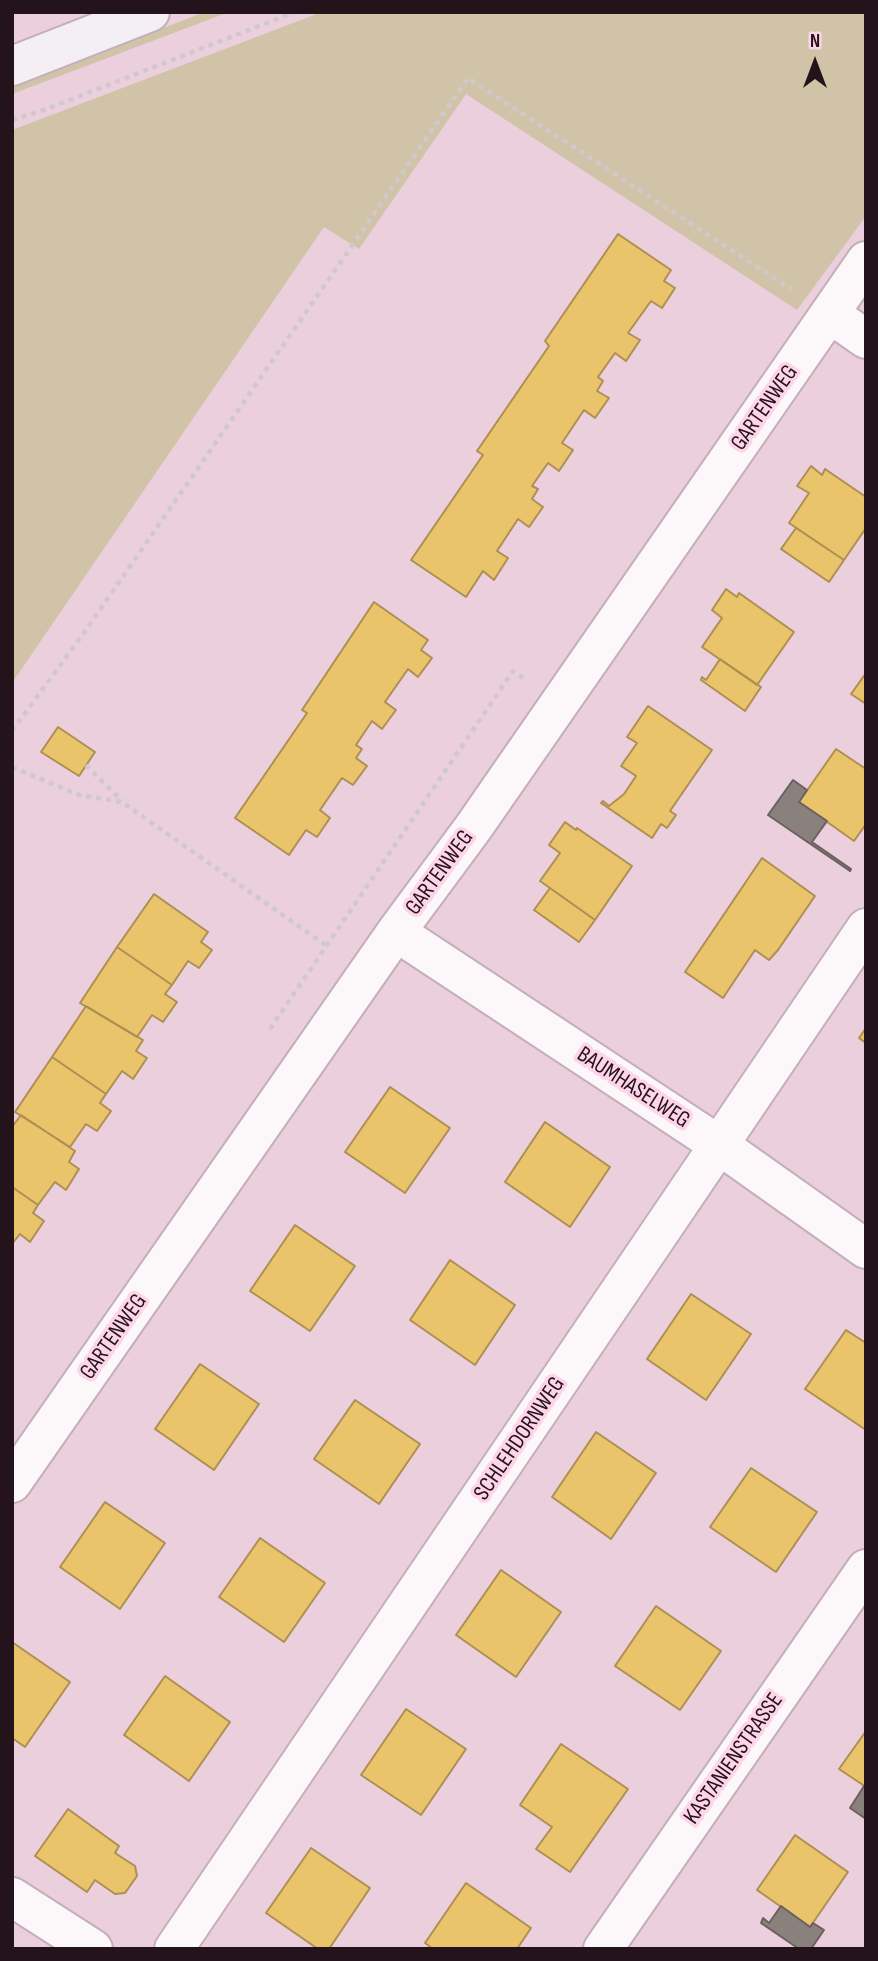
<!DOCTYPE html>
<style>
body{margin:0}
#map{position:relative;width:878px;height:1961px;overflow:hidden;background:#ebcfdd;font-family:"Sofia Sans Condensed",sans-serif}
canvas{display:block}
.frame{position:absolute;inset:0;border:14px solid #25131c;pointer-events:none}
.north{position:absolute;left:780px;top:28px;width:70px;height:70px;-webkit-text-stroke:5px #fdd4e8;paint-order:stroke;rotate:0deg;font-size:19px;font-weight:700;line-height:28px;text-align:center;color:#25131c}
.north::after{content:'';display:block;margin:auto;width:24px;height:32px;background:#25131c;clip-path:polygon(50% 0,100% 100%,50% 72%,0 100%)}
</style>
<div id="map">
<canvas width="878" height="1961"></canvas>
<div class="frame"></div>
<div class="north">N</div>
</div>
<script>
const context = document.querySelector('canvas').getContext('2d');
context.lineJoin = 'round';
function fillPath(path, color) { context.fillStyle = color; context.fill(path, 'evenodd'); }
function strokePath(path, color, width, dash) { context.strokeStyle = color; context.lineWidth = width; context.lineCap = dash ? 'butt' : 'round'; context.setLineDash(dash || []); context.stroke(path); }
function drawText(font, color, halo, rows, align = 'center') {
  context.font = font + ' "Sofia Sans Condensed",sans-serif'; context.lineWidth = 7; context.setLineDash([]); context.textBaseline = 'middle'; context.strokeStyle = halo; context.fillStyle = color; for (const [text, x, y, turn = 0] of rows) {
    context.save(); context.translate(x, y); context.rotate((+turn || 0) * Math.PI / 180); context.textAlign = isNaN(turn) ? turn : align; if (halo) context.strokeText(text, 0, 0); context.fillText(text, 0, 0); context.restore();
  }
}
fillPath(new Path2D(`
 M205 12H229L12 94V86Z
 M322 12H866V216L797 310 466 94 359 249 324 227 12 683V130Z`), '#d0c3a8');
const homes = new Path2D(`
 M618 234 671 270 664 281 675 288 662 308 651 301 628 333 640 340 626 361 615 353 598 377 603 381 597 391 609 398 595 418 584 410 562 443 573 450 559 471 548 463 532 486 538 489 532 499 543 507 529 527 518 519 497 551 508 558 494 580 483 571 466 597 411 560 483 455 477 451 549 346 545 341Z
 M811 466 822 475 825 469 866 497V528L844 560 789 523 809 493 797 486Z
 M796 528 844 560 829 582 781 549Z
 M726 589 737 597 739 593 794 632 757 685 702 647 722 618 712 610Z
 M374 602 428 640 421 650 432 658 418 677 408 669 385 702 396 710 382 729 372 721 356 745 362 749 356 758 367 766 353 785 342 778 320 810 330 818 317 837 306 830 289 855 235 818 307 713 302 710Z
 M720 659 761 687 745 711 701 680 702 677 706 680Z
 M866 673V704L851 694Z
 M648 706 712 750 670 811 676 815 667 828 661 824 652 838 601 803 603 801 609 806 624 794 636 776 621 766 637 743 627 737Z
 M58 727 95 752 79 776 41 752Z
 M836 749 866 769V824L854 841 799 802Z
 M565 822 576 830 577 828 632 866 595 920 540 881 560 853 549 845Z
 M762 858 815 896 778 950 769 960 755 950 723 998 685 972Z
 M550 888 595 920 579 942 534 910Z
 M154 894 208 932 201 942 212 950 199 968 188 961 172 985 117 947Z
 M117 947 172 985 165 994 177 1002 163 1022 152 1015 137 1037 80 1003Z
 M86 1006 143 1040 136 1051 147 1058 133 1079 122 1071 106 1094 52 1057Z
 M866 1028V1043L859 1038Z
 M52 1057 106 1094 100 1103 111 1111 97 1131 86 1124 70 1147 15 1112Z
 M390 1087 450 1128 405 1193 345 1152Z
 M21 1115 75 1151 69 1162 79 1169 66 1190 55 1182 38 1205 12 1187V1127Z
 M545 1122 610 1167 570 1227 505 1182Z
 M12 1187 38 1205 33 1213 44 1221 30 1242 20 1234 12 1244Z
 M295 1225 355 1266 310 1331 250 1291Z
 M450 1260 515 1305 475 1365 410 1320Z
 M691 1294 751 1334 706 1400 647 1359Z
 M846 1330 866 1343V1430L805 1389Z
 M200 1364 259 1404 214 1470 155 1429Z
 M355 1400 420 1444 379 1504 314 1459Z
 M596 1432 656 1473 611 1539 552 1497Z
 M751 1468 817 1512 776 1572 710 1527Z
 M105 1502 165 1543 120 1609 60 1567Z
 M260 1538 325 1583 284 1642 219 1597Z
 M501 1570 561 1612 516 1677 456 1635Z
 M656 1606 721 1651 680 1710 615 1666Z
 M12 1642 70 1682 25 1747 12 1738Z
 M165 1676 230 1722 189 1781 124 1735Z
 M406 1709 466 1749 421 1815 361 1775Z
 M866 1731V1787L839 1769Z
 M561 1744 628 1789 570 1872 536 1849 552 1827 520 1805Z
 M68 1809 119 1846 115 1853 135 1866 137 1876 125 1893 115 1894 95 1880 87 1892 35 1856Z
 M795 1835 848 1872 810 1927 757 1890Z
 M311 1848 370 1888 329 1949H318L266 1913Z
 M466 1883 531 1928 517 1949H433L425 1943Z`);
fillPath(homes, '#e9c46a');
strokePath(homes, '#ae8f53', 2);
const industry = new Path2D(`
 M793 780 807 790 799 802 827 821 812 842 851 869 850 871 768 815Z
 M864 1786 866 1787V1819L850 1808Z
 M781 1906 810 1927 813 1923 824 1930 811 1949H799L761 1923 763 1918 769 1923Z`);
fillPath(industry, '#8a817c');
strokePath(industry, '#6c605f', 2);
const minor = new Path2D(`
 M830 314 866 339
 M396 932 719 1145 866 1249
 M12 1483 396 932 473 828 866 261
 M12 1897 93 1949
 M174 1949 866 928
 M603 1949 866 1569`);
const secondary = new Path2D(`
 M12 66 150 12`);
strokePath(minor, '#c4afb9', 42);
strokePath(secondary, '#c4afb9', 42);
strokePath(new Path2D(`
 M12 120 44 110 295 12
 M12 731 86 630 468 78 791 289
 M86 765 122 801
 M12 767 79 795 122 802 327 946
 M270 1029 513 671 525 679`), '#d1c8cc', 4.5, [5, 5]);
strokePath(minor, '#fcf8fa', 38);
strokePath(secondary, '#f4eef5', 38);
drawText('23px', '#25131c', '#fdd4e8', [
 ["GARTENWEG",765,408,-55],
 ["GARTENWEG",440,873,-54],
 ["BAUMHASELWEG",633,1088,33],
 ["GARTENWEG",114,1337,-55],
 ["SCHLEHDORNWEG",520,1439,-56],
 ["KASTANIENSTRASSE",734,1759,-55]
]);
</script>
